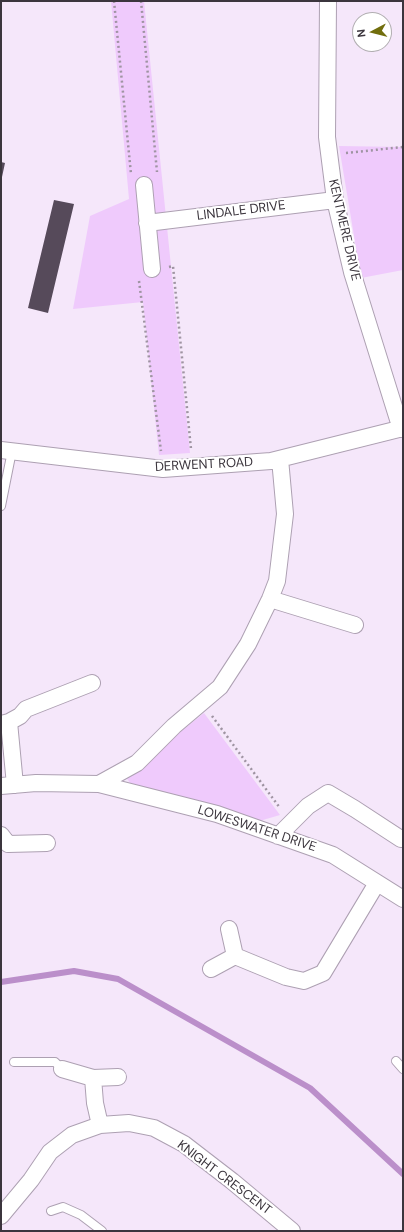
<!DOCTYPE html>
<style>
body{margin:0}
#map{position:relative;width:404px;height:1232px;overflow:hidden;background:#f5e7fa;font-family:"DM Sans",sans-serif}
canvas{display:block}
.frame{position:absolute;inset:0;border:2px solid #3b353d;pointer-events:none}
.north{position:absolute;left:352px;top:12px;width:40px;height:40px;box-sizing:border-box;background:#fff;border:1px solid #b1aeb1;border-radius:50%;rotate:263deg;font-size:11px;font-weight:700;line-height:16px;text-align:center;color:#3b353d}
.north::after{content:'';display:block;margin:auto;width:14px;height:18px;background:#716e0d;clip-path:polygon(50% 0,100% 100%,50% 72%,0 100%)}
</style>
<div id="map">
<canvas width="404" height="1232"></canvas>
<div class="frame"></div>
<div class="north">N</div>
</div>
<script>
const context = document.querySelector('canvas').getContext('2d');
context.lineJoin = 'round';
function fillPath(path, color) { context.fillStyle = color; context.fill(path, 'evenodd'); }
function strokePath(path, color, width, dash) { context.strokeStyle = color; context.lineWidth = width; context.lineCap = dash ? 'butt' : 'round'; context.setLineDash(dash || []); context.stroke(path); }
function drawText(font, color, halo, rows, align = 'center') {
  context.font = font + ' "DM Sans",sans-serif'; context.lineWidth = 4; context.setLineDash([]); context.textBaseline = 'middle'; context.strokeStyle = halo; context.fillStyle = color; for (const [text, x, y, turn = 0] of rows) {
    context.save(); context.translate(x, y); context.rotate((+turn || 0) * Math.PI / 180); context.textAlign = isNaN(turn) ? turn : align; if (halo) context.strokeText(text, 0, 0); context.fillText(text, 0, 0); context.restore();
  }
}
fillPath(new Path2D(`
 M111 1H144L190 453 159 455 143 302 73 309 90 216 129 199Z
 M339 146 403 147V270L361 278Z
 M204 713 280 815 256 822 133 787 125 776Z`), '#efcafc');
strokePath(new Path2D(`
 M1 982 74 971 118 979 310 1088 403 1174`), '#bb8fca', 6);
fillPath(new Path2D(`
 M1 162 5 163 2 177H1Z
 M54 200 74 204 48 313 28 308Z`), '#564a5a');
const lane = new Path2D(`
 M1 506 12 451
 M396 1061 403 1069
 M14 1062H55L62 1069
 M51 1211 63 1207 81 1215 102 1231`);
const street = new Path2D(`
 M328 1 327 137 335 200 352 272 401 429
 M144 185 152 269
 M147 223 335 200
 M1 450 163 469 271 461 403 428
 M270 599 355 625
 M9 722 20 716 26 709 92 683
 M1 724 9 722 15 785
 M99 784 217 814 333 855 403 899
 M1 786 36 783 99 784 137 763 174 726 220 687 248 644 270 599 277 581 285 514 280 459
 M1 835 8 844 47 843
 M278 836 308 806 328 793 355 809 401 839
 M229 929 235 956
 M211 969 235 956 286 977 304 981 323 973 377 883
 M62 1069 93 1078 118 1077
 M93 1078 95 1103 100 1125
 M1 1216 31 1180 50 1152 72 1135 100 1125 129 1123 154 1128 184 1144 232 1181 292 1231`);
strokePath(lane, '#ada0b2', 10);
strokePath(street, '#ada0b2', 18);
strokePath(new Path2D(`
 M114 1 131 174
 M141 1 157 172
 M346 153 403 147
 M169 267 173 266 191 449
 M139 281 161 451
 M212 716 280 808`), '#9f94a2', 2.5, [2, 3]);
strokePath(lane, '#fff', 8);
strokePath(street, '#fff', 16);
drawText('13px', '#3b353d', '#fff', [
 ["LINDALE DRIVE",241,211,-7],
 ["KENTMERE DRIVE",344,230,77],
 ["DERWENT ROAD",204,465,-3],
 ["LOWESWATER DRIVE",257,829,18],
 ["KNIGHT CRESCENT",224,1178,37]
]);
</script>
